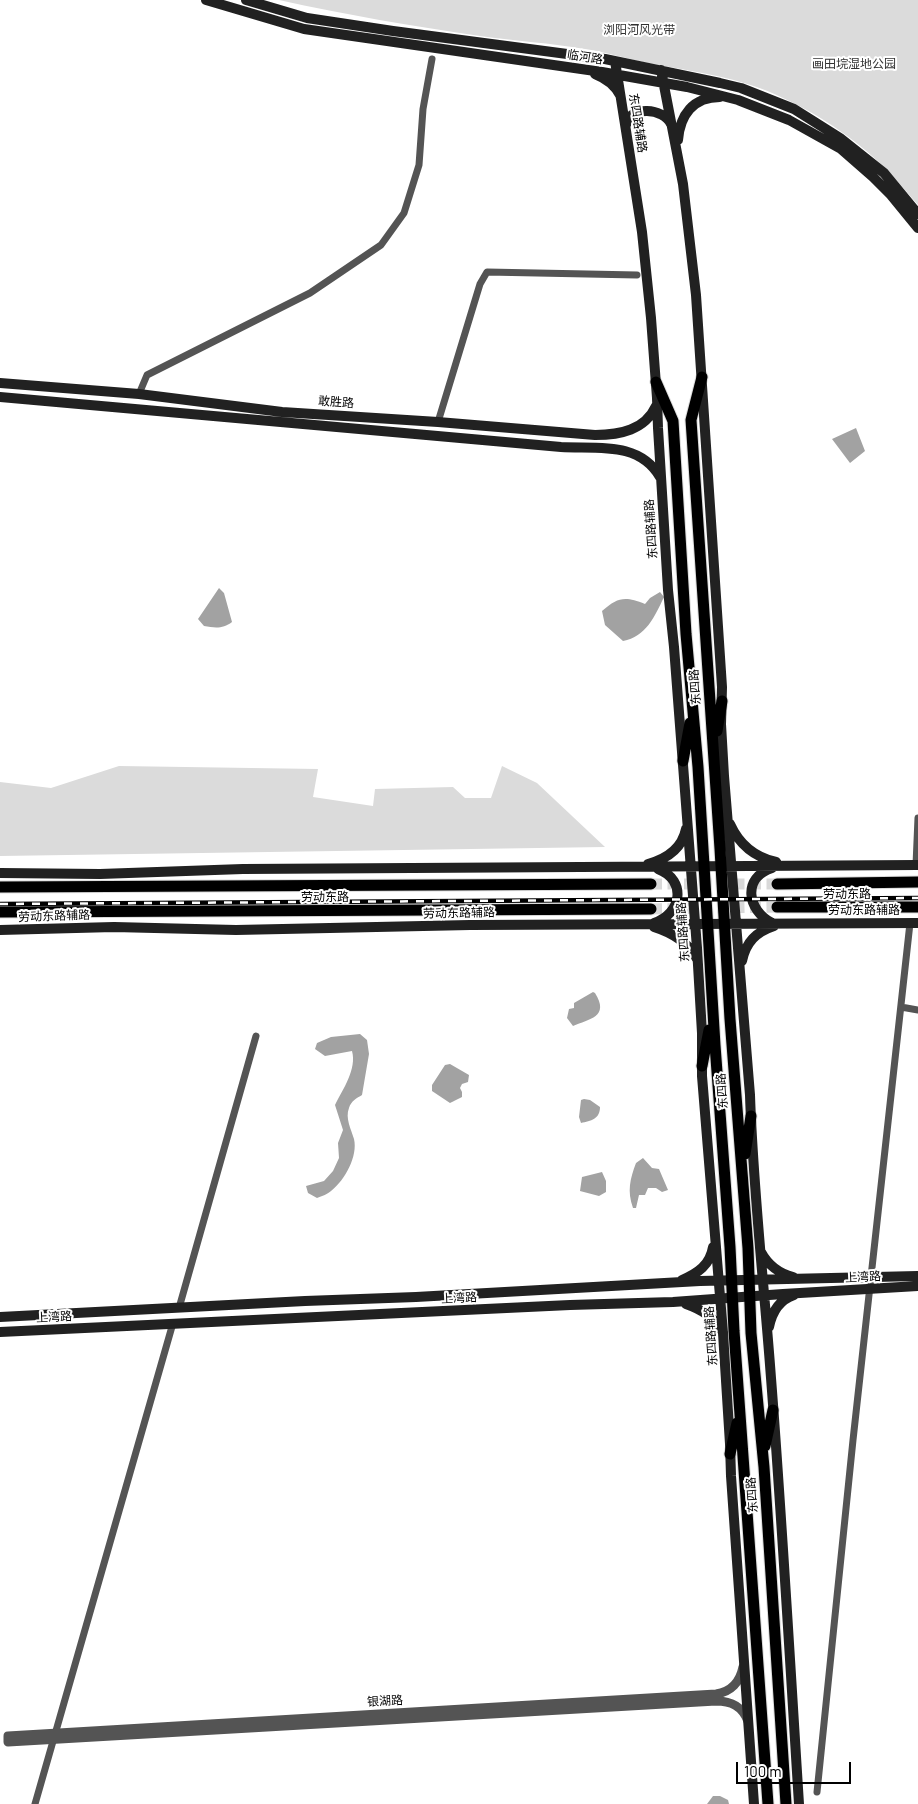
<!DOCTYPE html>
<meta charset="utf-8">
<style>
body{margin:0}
#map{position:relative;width:918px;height:1804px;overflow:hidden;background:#fff;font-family:Barlow,sans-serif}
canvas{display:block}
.scale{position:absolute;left:736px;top:1762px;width:115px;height:22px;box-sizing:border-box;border:2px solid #000;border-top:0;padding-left:6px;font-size:15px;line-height:18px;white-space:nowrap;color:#000;-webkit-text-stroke:4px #fff;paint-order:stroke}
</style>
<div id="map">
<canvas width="918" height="1804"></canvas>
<div class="scale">100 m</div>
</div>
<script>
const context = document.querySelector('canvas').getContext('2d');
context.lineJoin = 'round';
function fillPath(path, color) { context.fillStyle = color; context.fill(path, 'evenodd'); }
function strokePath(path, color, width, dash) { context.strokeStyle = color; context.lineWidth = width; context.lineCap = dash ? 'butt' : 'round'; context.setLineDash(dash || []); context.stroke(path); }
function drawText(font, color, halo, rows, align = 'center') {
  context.font = font + ' Barlow,"Noto Sans SC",sans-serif'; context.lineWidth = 4; context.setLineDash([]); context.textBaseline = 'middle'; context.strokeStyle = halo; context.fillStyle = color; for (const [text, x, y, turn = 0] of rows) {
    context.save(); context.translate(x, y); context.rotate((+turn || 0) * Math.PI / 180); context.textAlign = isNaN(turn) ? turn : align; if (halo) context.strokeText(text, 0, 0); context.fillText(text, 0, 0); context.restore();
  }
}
fillPath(new Path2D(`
 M279 0H918V205C909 195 900 184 891 174 861 143 822 116 783 98 741 77 694 72 648 63 627 59 606 52 585 49 551 43 515 41 480 36 413 26 346 15 279 0Z
 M119 766 318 769 313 797 373 806 375 789 453 787 465 798H491L502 766 537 783 605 847 0 856V782L51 788Z`), '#dbdbdb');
fillPath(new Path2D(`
 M856 428 865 451 850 463 832 439Z
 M219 588 224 593 232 622C223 629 215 628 204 626L198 619Z
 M660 592 664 597C655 616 646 637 623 641L605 625 602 611C618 597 625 596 645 604L650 598Z
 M593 992 595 993C610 1017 589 1019 573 1026L567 1018 569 1009 574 1008V1003Z
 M360 1034 367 1040 369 1054 362 1095C357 1098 351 1101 349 1108 345 1118 351 1129 354 1139 358 1156 345 1180 331 1191 328 1194 322 1196 317 1198L308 1193 306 1186 324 1181 333 1171 339 1158 338 1143 343 1130 335 1105C343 1089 357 1069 352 1051L325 1056 315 1049 317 1043 331 1037Z
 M450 1064 469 1075 468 1082 462 1084 460 1088 462 1092V1097L450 1103 432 1091V1085L445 1065Z
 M584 1099 590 1100 600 1107C600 1119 591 1121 581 1123L579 1117 581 1100Z
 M643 1158 652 1168 659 1169 668 1190 662 1192 656 1188H648L645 1195H639L636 1208H633C627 1191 630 1179 636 1163Z
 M602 1172 606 1181V1192L599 1196 580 1191 582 1177Z
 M713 1796H720L728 1800 729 1804H707Z`), '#a2a2a2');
strokePath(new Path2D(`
 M651 884H777
 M651 909 777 907`), '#d9d9d9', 11, [11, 5.5]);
const primary = new Path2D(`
 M702 377 691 420 720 849 730 1019 748 1248 751 1333 764 1467 786 1804
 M656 382 673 421 686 634 698 767 715 1045 730 1247 734 1331 768 1804
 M717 731 722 701
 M683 761 690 723
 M702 1066 709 1030
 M745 1154 751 1116
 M765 1446 773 1410
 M730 1454 737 1423`);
const trunk = new Path2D(`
 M777 884 918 882
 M0 887 651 884
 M777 907H918
 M0 912 651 909`);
strokePath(primary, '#dbdbdb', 13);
strokePath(trunk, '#dbdbdb', 13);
strokePath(new Path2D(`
 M139 394 147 375 310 293 381 245 404 213 419 165 423 109 432 59
 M438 422 480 284 487 272 637 275
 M916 865 918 818
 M901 1007 918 1010
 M179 1308 256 1036
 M817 1792 853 1440 910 923
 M35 1804 173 1323`), '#545454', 7);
strokePath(new Path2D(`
 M743 1667C740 1682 731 1692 716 1694L8 1736V1742L716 1701C731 1701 742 1706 748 1721`), '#545454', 9);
strokePath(new Path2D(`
 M206 0 304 29 602 72 687 87 738 100 789 120 841 149 873 177 891 195 918 228
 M246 0 307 18 393 31 605 59 720 83 741 88 794 109 840 138 884 173 918 214
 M615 61 642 232 651 318 657 398 658 428 668 590 674 647 697 948 702 1033V1076L723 1333 730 1444 731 1476 754 1804
 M661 70 683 184 696 295 722 687 721 724 724 776 750 1095C753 1189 764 1283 771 1378 782 1520 790 1662 799 1804
 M595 74C605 78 615 85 620 95
 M626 125C629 105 664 108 671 124
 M678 140C680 115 693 97 720 97
 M0 383 139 394 282 412 438 422 595 435C620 435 645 430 656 406
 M0 397 561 447C597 449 639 441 660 477
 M730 824C739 844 754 857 776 862
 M648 864C666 859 682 849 686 829
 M772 868C742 878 747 910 772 923
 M0 873 100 874 243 869 918 865
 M654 923C682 914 687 880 658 869
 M654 927C673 933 688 942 697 959
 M0 930 114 927 236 930 470 925 918 923
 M742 961C746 942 756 932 774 926
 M761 1252C768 1265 778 1273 793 1277
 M682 1280C698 1273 710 1265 713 1247
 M686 1304C703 1310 713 1317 723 1332
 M0 1317 305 1301 416 1297 700 1281 918 1276
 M769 1327C772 1312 779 1300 794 1295
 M0 1332 570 1305 673 1302 783 1294 918 1286`), '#212121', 10);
strokePath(primary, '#000', 11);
strokePath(trunk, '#000', 11);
const rail = new Path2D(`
 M0 904 918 898`);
strokePath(rail, '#000', 4.5);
strokePath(rail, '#fff', 2.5, [8]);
drawText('12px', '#323232', '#fff', [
 ["浏阳河风光带",639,30],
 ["画田垸湿地公园",854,64]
]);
drawText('12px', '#000', '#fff', [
 ["临河路",585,57,9],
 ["东四路辅路",638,123,81],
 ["敢胜路",336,402,4],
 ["东四路辅路",651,529,-94],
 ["东四路",695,687,-94],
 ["劳动东路",847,894],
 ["劳动东路",325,897],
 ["劳动东路辅路",864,910],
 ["劳动东路辅路",459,913,-1],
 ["劳动东路辅路",54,916,-2],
 ["东四路辅路",683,932,-94],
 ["东四路",722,1091,-94],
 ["上湾路",863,1277,-3],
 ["上湾路",459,1298,-3],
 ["上湾路",54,1317,-3],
 ["东四路辅路",711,1336,-94],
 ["东四路",752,1495,-94],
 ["银湖路",385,1701,-3]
]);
</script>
